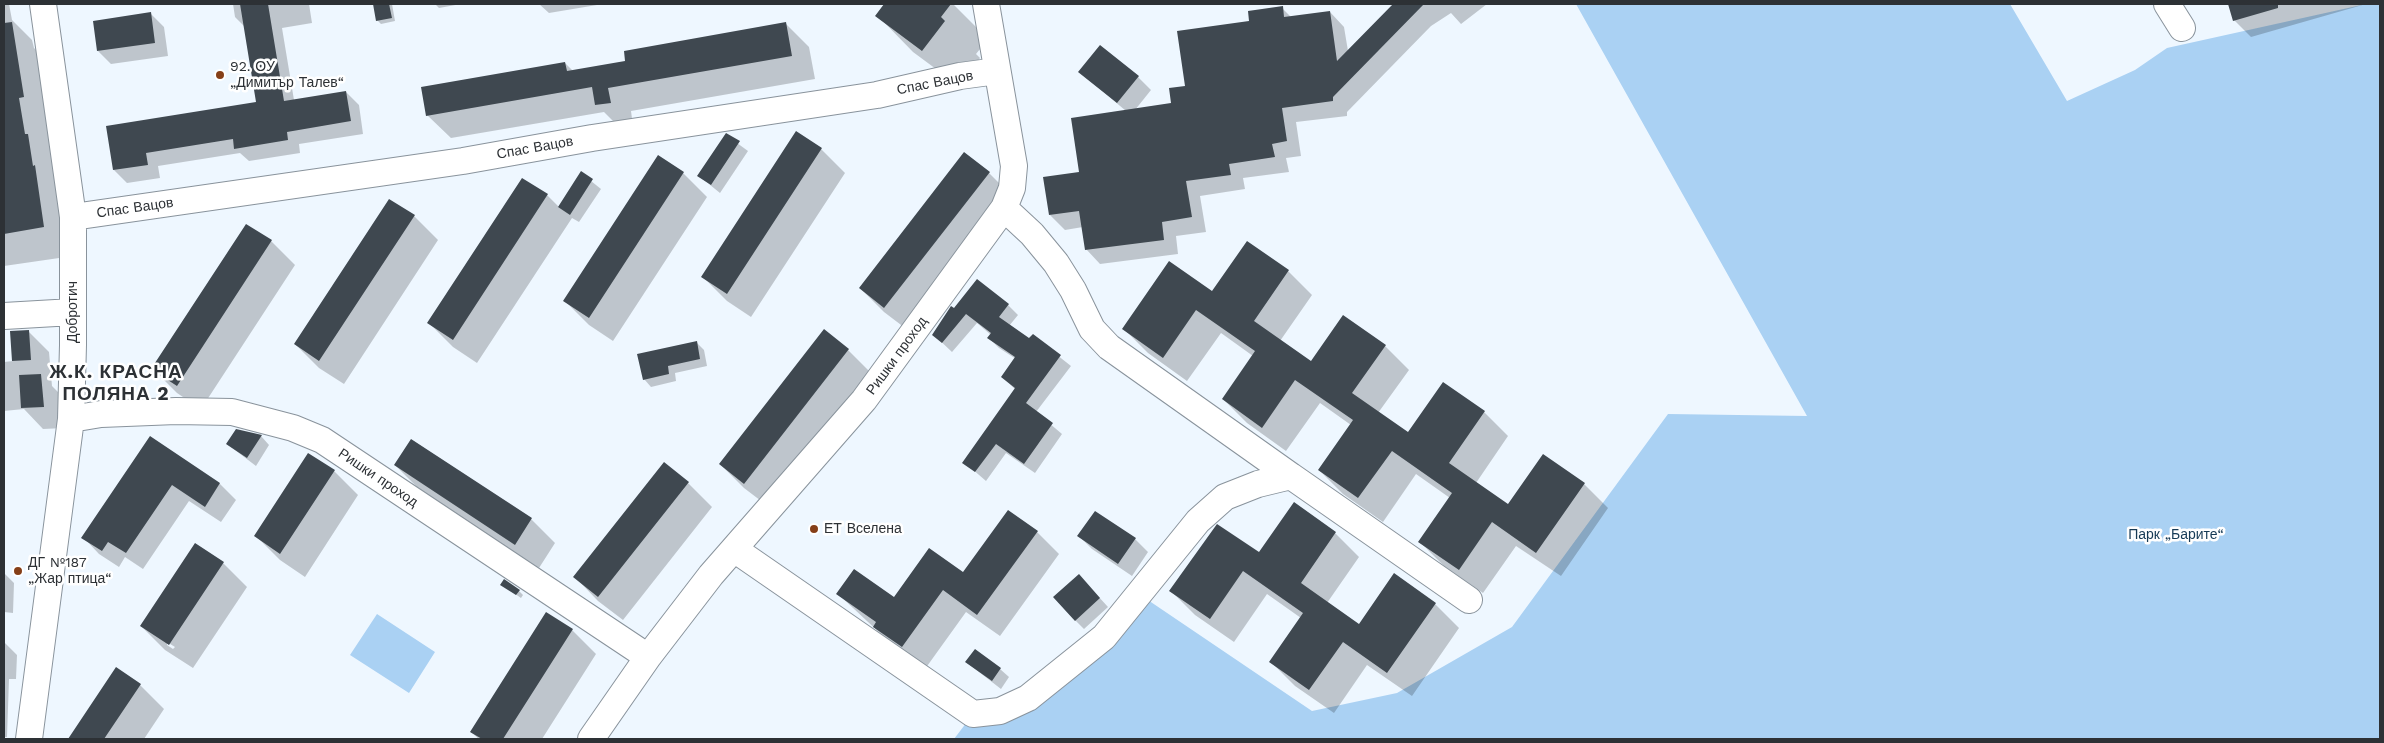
<!DOCTYPE html>
<meta charset="utf-8">
<style>
body{margin:0}
#map{position:relative;width:2384px;height:743px;overflow:hidden;background:#eef7ff;font-family:"Work Sans",sans-serif}
canvas{display:block}
.frame{position:absolute;inset:0;border:5px solid #2d3135;pointer-events:none}
</style>
<div id="map">
<canvas width="2384" height="743"></canvas>
<div class="frame"></div>
</div>
<script>
const context = document.querySelector('canvas').getContext('2d');
context.lineJoin = 'round';
function fillPath(path, color) { context.fillStyle = color; context.fill(path, 'evenodd'); }
function strokePath(path, color, width, dash) { context.strokeStyle = color; context.lineWidth = width; context.lineCap = dash ? 'butt' : 'round'; context.setLineDash(dash || []); context.stroke(path); }
function drawText(font, color, halo, rows, align = 'center') {
  context.font = font + ' "Work Sans",sans-serif'; context.lineWidth = 5; context.setLineDash([]); context.textBaseline = 'middle'; context.strokeStyle = halo; context.fillStyle = color; for (const [text, x, y, turn = 0] of rows) {
    context.save(); context.translate(x, y); context.rotate((+turn || 0) * Math.PI / 180); context.textAlign = isNaN(turn) ? turn : align; if (halo) context.strokeText(text, 0, 0); context.fillText(text, 0, 0); context.restore();
  }
}
fillPath(new Path2D(`
 M1576 4H2010L2067 101 2135 70 2167 48 2366 4H2380V739H954L973 714 1000 711 1139 594 1312 711 1397 693 1512 627 1668 414 1807 416Z
 M377 614 435 652 409 693 350 655Z`), '#aad1f3');
fillPath(new Path2D(`
 M4 4H9L12 20 32 40 34 48 42 56 73 256 4 266Z
 M233 4H309L312 23 282 28 294 100 346 92 359 105 363 134 299 144 300 153 249 161 240 153 158 166 160 178 127 183 114 170 107 127 258 103 245 27 235 17Z
 M374 4H392L395 21 381 24 377 20Z
 M435 4H461L439 8Z
 M539 4H603L549 13Z
 M886 4H953L988 39 976 54 980 58 959 86 913 52 877 15Z
 M1394 4H1487L1461 24 1451 13 1431 26 1347 112V116L1296 122 1301 156 1286 158 1289 172 1243 178 1245 189 1200 196 1206 232 1176 236 1178 254 1100 264 1086 249 1083 227 1065 230 1050 215 1126 111 1080 72 1138 77 1151 90 1135 110 1172 104 1251 22 1282 8 1291 17 1330 12 1344 27 1348 51Z
 M2229 4H2366L2251 37 2234 20Z
 M151 14 164 27 168 56 111 64 98 51Z
 M786 24 809 47 815 79 631 111 633 126 620 128 604 112 451 138 427 115 565 63 573 71 627 62Z
 M726 135 748 151 720 193 699 176Z
 M821 149 845 173 751 317 727 301 703 277Z
 M581 173 601 189 579 222 572 218 477 363 453 347 429 323 547 195 559 207Z
 M683 173 707 197 613 341 589 325 565 301Z
 M989 173 1013 197 909 331 884 312 860 288Z
 M414 216 438 240 344 384 319 368 295 344Z
 M247 226 271 241 295 265 201 409 177 393 153 369Z
 M1247 243 1288 271 1312 295 1280 341 1312 363 1385 346 1409 370 1378 413 1408 434 1484 412 1508 436 1476 483 1508 506 1584 484 1608 508 1561 576 1516 546 1483 593 1444 566 1420 542 1450 498 1416 474 1383 522 1343 494 1319 470 1351 425 1320 403 1286 451 1247 423 1223 399 1253 356 1221 333 1187 381 1148 353 1124 329 1212 293Z
 M1008 305 1018 315 1009 326 1030 340 1033 336 1071 366 1036 412 1062 434 1035 473 1006 453 986 481 964 462 1016 390 1002 377 1016 359 999 348 989 338 991 335 977 323 952 352 934 335 954 310Z
 M28 331 49 352 52 386 62 396 64 428 43 429 24 409 4 411V362L13 361 11 332Z
 M696 342 704 350 707 366 675 373 676 381 651 387 644 379Z
 M848 350 872 374 769 507 744 488 720 464Z
 M261 436 269 445 256 466 227 444Z
 M151 438 220 484 236 500 221 522 189 501 143 569 125 557 119 567 99 554 83 537Z
 M412 440 531 519 555 543 539 568 419 489 395 465Z
 M334 471 358 495 305 577 280 560 256 536Z
 M688 483 712 507 623 620 598 601 575 577Z
 M1037 532 1059 554 1000 636 966 612 925 669 897 649 838 594 894 599 964 574Z
 M1335 533 1359 557 1327 603 1359 625 1435 604 1459 628 1412 696 1367 665 1334 713 1295 686 1271 662 1301 618 1267 594 1234 642 1195 615 1171 591 1259 554Z
 M1079 536 1135 539 1148 552 1132 576 1092 549Z
 M223 563 247 587 193 668 165 650 141 626ZM167 642 175 647 173 649 167 645Z
 M4 573 14 583 13 613 4 612Z
 M1087 584 1108 607 1084 629 1075 620Z
 M502 585 519 591 523 595 521 598Z
 M572 630 596 654 542 739H479L471 732Z
 M4 642 17 655 16 679H9L7 737H4Z
 M966 662 1000 669 1009 677 1001 689Z
 M116 669 140 685 164 709 144 739H69Z`), '#0003');
fillPath(new Path2D(`
 M240 4H268L284 101 346 91 351 121 287 132 288 140 234 149 233 139 146 153 148 165 113 170 106 126 256 102Z
 M373 4H389L392 18 376 21Z
 M884 4H951L941 17 945 21 922 51 875 16Z
 M1393 4H1424L1333 97V101L1282 108 1287 141 1272 144 1275 157 1229 164 1231 175 1186 181 1192 217 1162 222 1164 240 1085 250 1079 211 1049 215 1043 177 1079 172 1071 118 1171 103 1169 88 1185 86 1177 31 1249 21 1248 11 1283 6 1284 17 1330 11 1337 61Z
 M2228 4H2278V8L2233 21Z
 M151 12 155 43 97 51 93 21Z
 M12 22 24 97 19 98 25 134H28L33 166 35 165 44 227 4 234V23Z
 M786 22 792 56 608 88 611 103 595 105 592 87 426 116 421 87 565 62 567 71 625 61 624 51Z
 M1100 45 1139 76 1117 103 1078 72Z
 M796 131 822 148 727 294 701 277Z
 M726 133 740 141 711 185 697 176Z
 M964 152 990 172 884 308 859 288Z
 M658 155 684 172 589 318 563 301Z
 M581 171 593 179 570 215 558 207Z
 M522 178 548 194 453 340 427 323Z
 M389 199 415 215 319 361 294 344Z
 M246 224 272 240 177 386 151 369Z
 M1247 241 1289 270 1254 321 1311 361 1343 315 1386 345 1352 393 1408 432 1443 382 1485 411 1449 463 1508 504 1543 454 1585 483 1536 553 1492 522 1459 570 1418 542 1452 493 1392 451 1358 498 1318 470 1353 420 1295 380 1262 428 1222 399 1255 351 1196 310 1163 358 1122 329 1169 261 1212 291Z
 M977 279 1009 304 999 317 1029 338 1033 334 1061 355 1026 403 1053 423 1024 464 996 444 975 472 962 463 1015 388 1001 377 1015 357 987 338 991 333 966 314 942 343 932 335 951 306 954 308Z
 M824 329 849 349 744 484 719 464Z
 M29 330 31 360 12 361 10 331Z
 M697 341 700 359 668 366 669 374 643 380 637 354Z
 M41 374 44 407 21 408 19 375Z
 M236 429 262 435 247 458 226 444Z
 M150 436 220 483 205 507 172 485 126 553 108 542 102 551 81 538Z
 M411 439 532 518 515 545 394 465Z
 M308 453 335 470 280 554 254 536Z
 M664 462 689 482 598 597 573 577Z
 M1294 502 1336 532 1301 583 1359 624 1394 573 1436 603 1387 673 1343 642 1309 690 1269 662 1303 613 1243 571 1210 619 1169 591 1217 524 1259 552Z
 M1008 510 1038 531 977 615 943 590 902 647 873 627 876 622 836 594 854 569 894 597 929 548 963 572Z
 M1095 511 1136 538 1118 564 1077 536Z
 M195 543 224 562 169 645 140 626Z
 M1079 574 1100 598 1075 621 1053 597Z
 M504 579 520 590 516 595 500 585Z
 M546 612 573 629 503 739H482L470 732Z
 M975 649 1001 668 992 681 965 662Z
 M116 667 141 684 104 739H68Z`), '#3f4850');
const minor = new Path2D(`
 M2167 4 2182 28
 M1004 208 1032 234 1056 263 1073 290 1092 329 1109 347 1291 476
 M73 217 463 161 592 138 877 95 960 76 997 71
 M4 316 73 312
 M71 419 101 414 176 411 232 412 293 428 322 440 648 657
 M734 549 973 714 1000 711 1028 698 1104 637 1198 521 1225 497 1258 484 1291 476 1469 600
 M29 739 71 419 73 345V217L43 4
 M591 739 648 657 711 575 864 400 1004 208 1012 188 1014 166 986 4`);
strokePath(minor, '#89939c', 28);
strokePath(minor, '#fff', 26);
for (const [x, y, r, color] of [
 [220,75,5,"#853f18"],
 [814,529,5,"#853f18"],
 [18,571,5,"#853f18"]
]) { const dot = new Path2D(); dot.arc(x, y, r, 0, 2 * Math.PI); context.fillStyle = color; context.fill(dot); strokePath(dot, '#fff', 2); }
drawText('14px', '#2d3135', '#fff', [
 ["92. ОУ",230,67],
 ["„Димитър Талев“",230,83],
 ["ЕТ Вселена",824,529],
 ["ДГ №187",28,563],
 ["„Жар птица“",28,579]
], 'left');
drawText('14px', '#2d3135', '#fff', [
 ["Спас Вацов",935,83,-11],
 ["Спас Вацов",535,148,-10],
 ["Спас Вацов",135,208,-8],
 ["Добротич",73,312,-90],
 ["Ришки проход",897,356,-54],
 ["Ришки проход",378,478,34]
]);
drawText('14px', '#163a55', '#fff', [
 ["Парк „Барите“",2176,535]
]);
context.letterSpacing = '1px';
drawText('bold 19px', '#2d3135', '#fff', [
 ["Ж.К. КРАСНА",116,372],
 ["ПОЛЯНА 2",116,394]
]);
context.letterSpacing = '0px';
</script>
